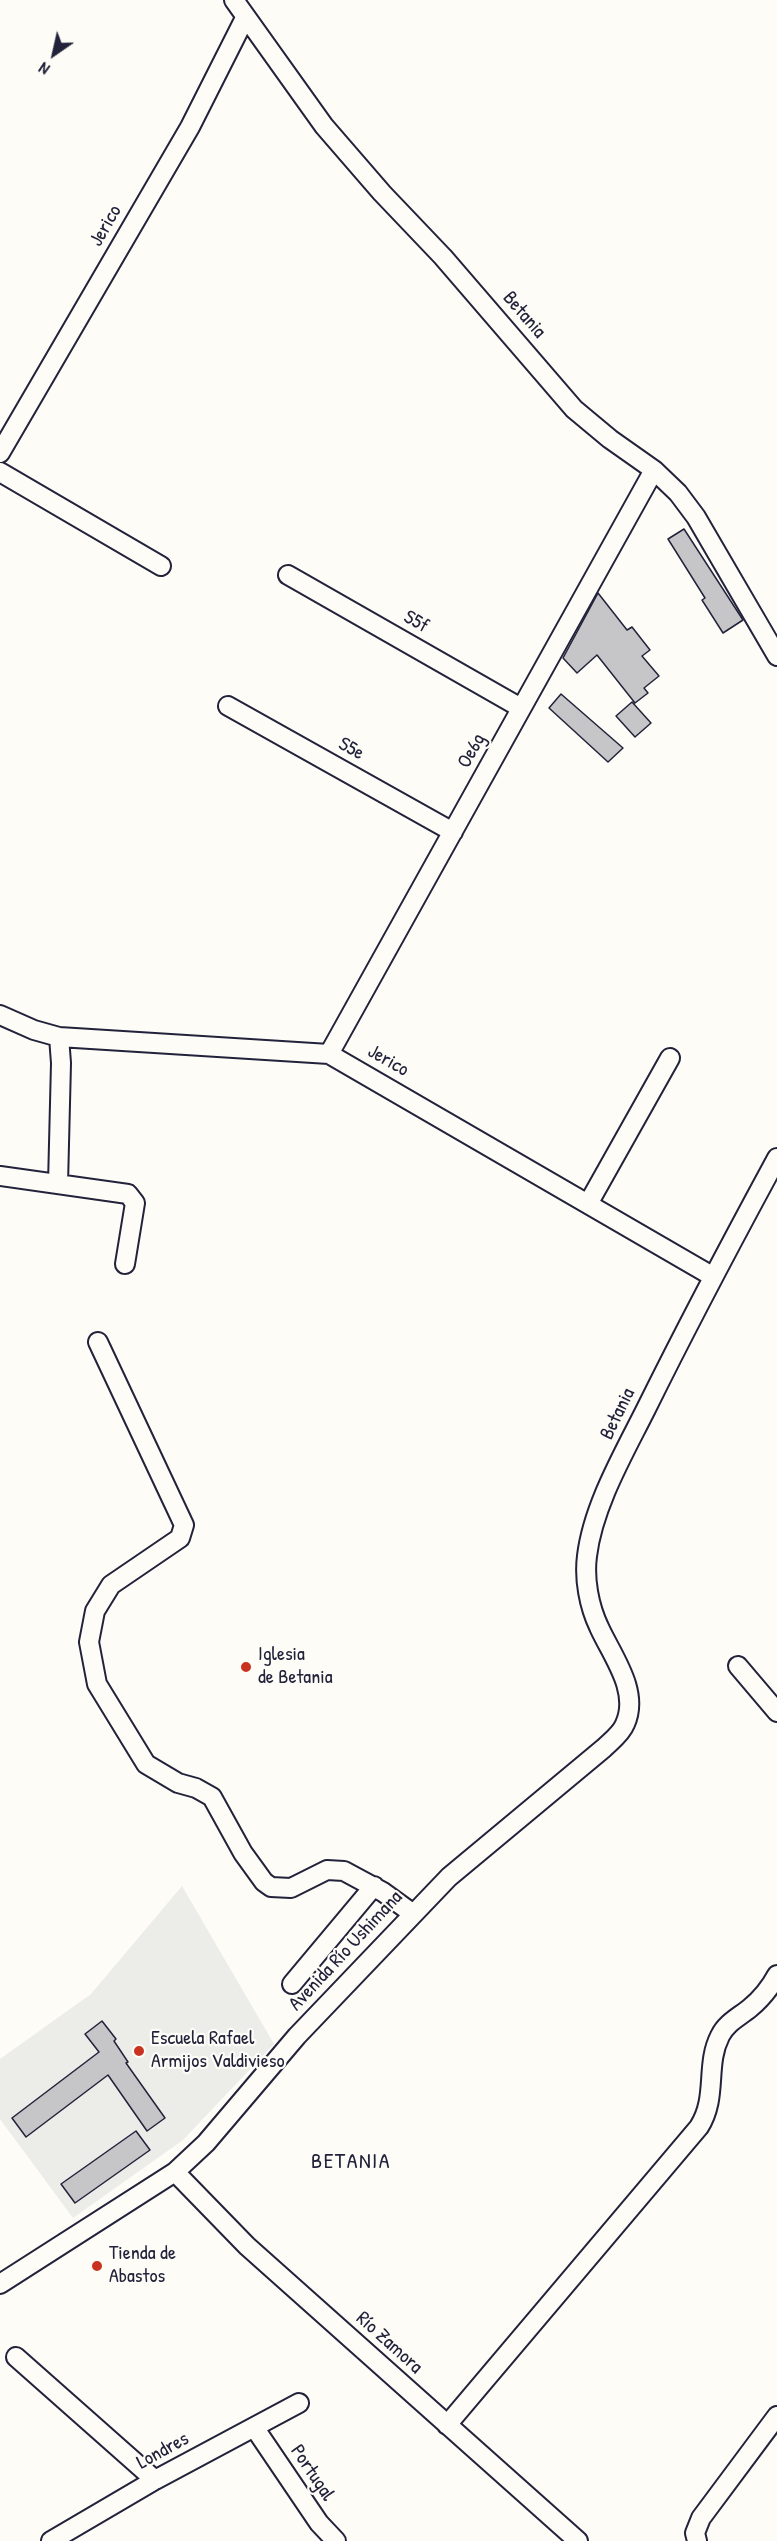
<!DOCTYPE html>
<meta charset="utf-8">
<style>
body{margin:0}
#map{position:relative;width:777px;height:2541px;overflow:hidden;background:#fdfcf7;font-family:"Patrick Hand",sans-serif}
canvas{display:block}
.north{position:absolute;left:24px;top:24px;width:60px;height:60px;-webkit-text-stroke:4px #fdfcf7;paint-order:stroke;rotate:214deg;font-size:16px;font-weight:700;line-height:24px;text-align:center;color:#22223b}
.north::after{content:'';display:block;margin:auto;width:21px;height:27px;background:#22223b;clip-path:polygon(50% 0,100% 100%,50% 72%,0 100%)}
</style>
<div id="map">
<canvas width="777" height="2541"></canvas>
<div class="north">N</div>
</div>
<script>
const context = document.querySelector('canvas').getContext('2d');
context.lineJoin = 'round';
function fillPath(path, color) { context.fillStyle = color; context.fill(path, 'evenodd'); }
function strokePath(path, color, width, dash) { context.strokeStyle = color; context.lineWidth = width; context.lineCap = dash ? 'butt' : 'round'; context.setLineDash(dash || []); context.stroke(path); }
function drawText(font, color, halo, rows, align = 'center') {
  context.font = font + ' "Patrick Hand",sans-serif'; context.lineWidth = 4.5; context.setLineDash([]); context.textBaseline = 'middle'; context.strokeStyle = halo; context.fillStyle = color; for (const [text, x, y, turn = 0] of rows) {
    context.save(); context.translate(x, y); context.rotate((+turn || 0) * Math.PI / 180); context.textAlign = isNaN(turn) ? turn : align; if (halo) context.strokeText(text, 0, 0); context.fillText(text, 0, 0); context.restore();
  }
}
fillPath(new Path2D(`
 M182 1886 274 2044 183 2140 73 2218 0 2119V2059L91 1994Z`), '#ecece9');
const building = new Path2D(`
 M684 529 743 620 723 633 702 600 705 598 668 539Z
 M598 593 627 630 632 627 650 650 642 656 659 676 644 688 648 693 635 703 597 655 577 673 563 658Z
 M561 694 623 748 608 762 549 708Z
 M632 702 651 723 635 737 616 716Z
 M102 2021 116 2039 114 2041 128 2062 126 2063 165 2118 147 2131 108 2075 26 2137 12 2118 99 2052 85 2034Z
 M136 2131 150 2150 75 2203 61 2184Z`);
fillPath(building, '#c6c6c8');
strokePath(building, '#22223b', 1.5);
const minor = new Path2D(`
 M234 0 324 126 382 193 443 257 574 409 610 439 654 470 678 493 696 517 777 656
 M0 453 190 127 245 18
 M0 472 161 566
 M288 575 521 708
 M228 706 453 832
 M0 1015 34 1030 59 1037 329 1054 712 1276
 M329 1054 654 470
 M0 1176 128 1194 135 1203 125 1264
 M58 1184 61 1063 59 1037
 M588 1204 670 1058
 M98 1342 184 1525 180 1538 111 1585 95 1611 89 1642 97 1684 146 1764 178 1783 196 1788 212 1797 243 1853 264 1882 271 1887 291 1888 327 1870 344 1871 383 1892 412 1913
 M738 1666 777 1712
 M292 1984 374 1886
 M175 2172 247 2246 578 2541
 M0 2284 175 2172 206 2143 297 2036 449 1877 604 1748C611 1741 621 1734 625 1724 640 1691 612 1656 599 1627 589 1606 584 1579 587 1556 593 1506 624 1453 646 1409 688 1324 732 1241 777 1158
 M16 2357 155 2480
 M447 2425 699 2127C718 2097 705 2065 720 2036 726 2023 739 2017 750 2008 761 1999 770 1988 777 1975
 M254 2427 319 2523 336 2541
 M51 2541 155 2480 299 2403
 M697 2541 695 2533 701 2518 777 2416`);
strokePath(minor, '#22223b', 22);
strokePath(minor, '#fdfcf7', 18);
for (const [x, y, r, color] of [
 [246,1667,6,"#c8321e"],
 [139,2051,6,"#c8321e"],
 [97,2266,6,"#c8321e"]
]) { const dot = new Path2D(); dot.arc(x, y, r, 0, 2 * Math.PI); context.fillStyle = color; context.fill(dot); strokePath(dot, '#fdfcf7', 2); }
drawText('20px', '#22223b', '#fdfcf7', [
 ["Jerico",106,226,-60],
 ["Betania",524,315,49],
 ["S5f",416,622,30],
 ["S5e",351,749,29],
 ["Oe6g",472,751,-61],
 ["Jerico",388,1061,30],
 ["Betania",618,1414,-64],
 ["Avenida Río Ushimana",346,1951,-47],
 ["Río Zamora",389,2343,42],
 ["Londres",163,2451,-29],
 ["Portugal",312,2473,56]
]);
drawText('20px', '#22223b', '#fdfcf7', [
 ["Iglesia",258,1655],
 ["de Betania",258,1678],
 ["Escuela Rafael",151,2039],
 ["Armijos Valdivieso",151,2062],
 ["Tienda de",109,2254],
 ["Abastos",109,2277]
], 'left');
context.letterSpacing = '1.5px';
drawText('22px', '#22223b', '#fdfcf7', [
 ["BETANIA",351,2162]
]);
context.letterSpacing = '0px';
</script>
